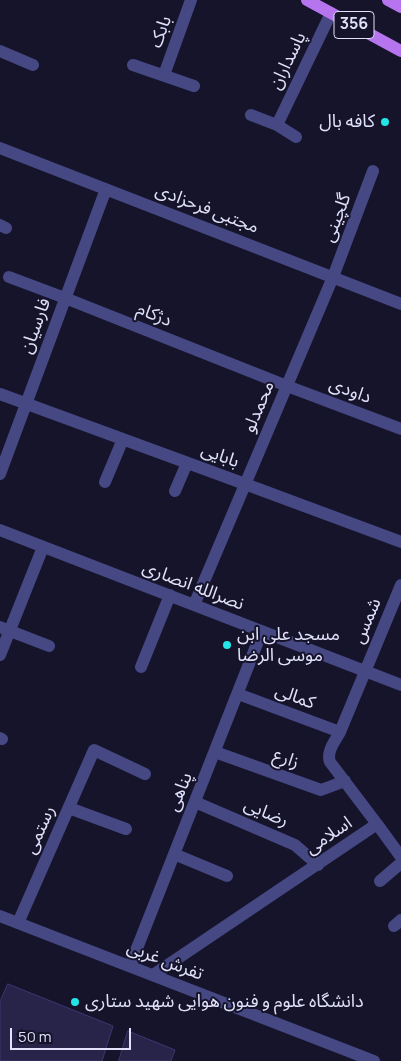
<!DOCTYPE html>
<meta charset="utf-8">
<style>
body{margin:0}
#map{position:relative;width:401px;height:1061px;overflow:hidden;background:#16142a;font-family:Manrope,sans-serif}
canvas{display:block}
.scale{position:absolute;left:10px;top:1028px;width:121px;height:22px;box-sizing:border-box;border:2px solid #e1e1fc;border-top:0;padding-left:6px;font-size:15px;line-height:18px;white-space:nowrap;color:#e1e1fc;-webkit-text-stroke:4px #16142a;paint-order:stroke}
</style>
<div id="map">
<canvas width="401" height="1061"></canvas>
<div class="scale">50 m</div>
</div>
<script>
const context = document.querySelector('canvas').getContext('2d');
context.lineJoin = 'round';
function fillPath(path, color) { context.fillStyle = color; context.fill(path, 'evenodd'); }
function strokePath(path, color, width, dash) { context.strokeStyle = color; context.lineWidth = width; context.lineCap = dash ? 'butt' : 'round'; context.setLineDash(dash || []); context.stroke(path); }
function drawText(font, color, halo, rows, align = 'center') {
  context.font = font + ' Manrope,"Noto Sans Arabic",sans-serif'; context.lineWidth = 4; context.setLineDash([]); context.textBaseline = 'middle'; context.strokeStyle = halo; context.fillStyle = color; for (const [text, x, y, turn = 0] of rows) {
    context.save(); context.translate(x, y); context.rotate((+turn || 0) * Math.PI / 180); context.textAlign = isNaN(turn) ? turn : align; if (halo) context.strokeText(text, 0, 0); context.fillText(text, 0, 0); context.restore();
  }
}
const building = new Path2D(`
 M8 984 113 1026 102 1061H0V1002Z
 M128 1031 175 1050 171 1061H119Z`);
fillPath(building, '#272349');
strokePath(building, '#3e3772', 1);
strokePath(new Path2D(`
 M0 51 33 65
 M133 65 194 86
 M164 75 191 0
 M251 115 277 125 296 137
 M277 125 331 13
 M0 148 401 304
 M0 225 6 228
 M9 277 65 298 287 386 401 429
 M0 394 245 484 401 542
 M0 474 106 189
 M105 482 123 439
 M175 491 187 463
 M0 530 401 685
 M194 605 333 277 373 171
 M0 627 49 646
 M0 655 43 547
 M141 667 170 595
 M238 694 340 732
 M0 738 2 739
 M215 752 321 790 345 781
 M195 802 295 845 318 865
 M69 808 126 829
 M377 824 401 857
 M174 854 227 876
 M380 881 401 863
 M0 916 374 1061
 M18 923 94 750 145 774
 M394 926 401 920
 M130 966 262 631
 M153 975 377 824 330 762C326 752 335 741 340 732L401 585`), '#454883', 12);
strokePath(new Path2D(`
 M307 0 401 51
 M388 0 401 7`), '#b674ef', 12);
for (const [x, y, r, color] of [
 [385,122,5,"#23e4e6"],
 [227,645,5,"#23e4e6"],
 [75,1002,5,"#23e4e6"]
]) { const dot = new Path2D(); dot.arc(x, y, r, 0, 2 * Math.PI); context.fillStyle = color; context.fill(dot); strokePath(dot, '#16142a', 2); }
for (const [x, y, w] of [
 [354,25,40]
]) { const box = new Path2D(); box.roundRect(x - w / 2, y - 13.5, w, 27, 4); context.fillStyle = '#16142a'; context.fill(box); strokePath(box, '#e1e1fc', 1); }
drawText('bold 16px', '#e1e1fc', null, [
 ["356",354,25]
]);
drawText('18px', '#e1e1fc', '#16142a', [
 ["بابک",161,32,-70],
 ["پاسداران",288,61,-64],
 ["مجتبی فرحزادی",207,209,21],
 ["گلچینی",337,218,-69],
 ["دژکام",154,315,22],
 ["فارسیان",36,326,-70],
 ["داودی",350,391,20],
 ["محمدلو",259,407,-67],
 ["بابایی",220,456,20],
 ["نصرالله انصاری",193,586,21],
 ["شمس",367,621,-67],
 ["کمالی",295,697,20],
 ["زارع",286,759,20],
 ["پناهی",180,792,-68],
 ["رضایی",266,813,23],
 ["رستمی",40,830,-66],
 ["اسلامی",329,836,-34],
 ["تفرش غربی",165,961,21]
]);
drawText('18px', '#e1e1fc', '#16142a', [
 ["کافه بال",375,122,"right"],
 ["مسجد علی ابن",237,635],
 ["موسی الرضا",237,656],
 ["دانشگاه علوم و فنون هوایی شهید ستاری",85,1002]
], 'left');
</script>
